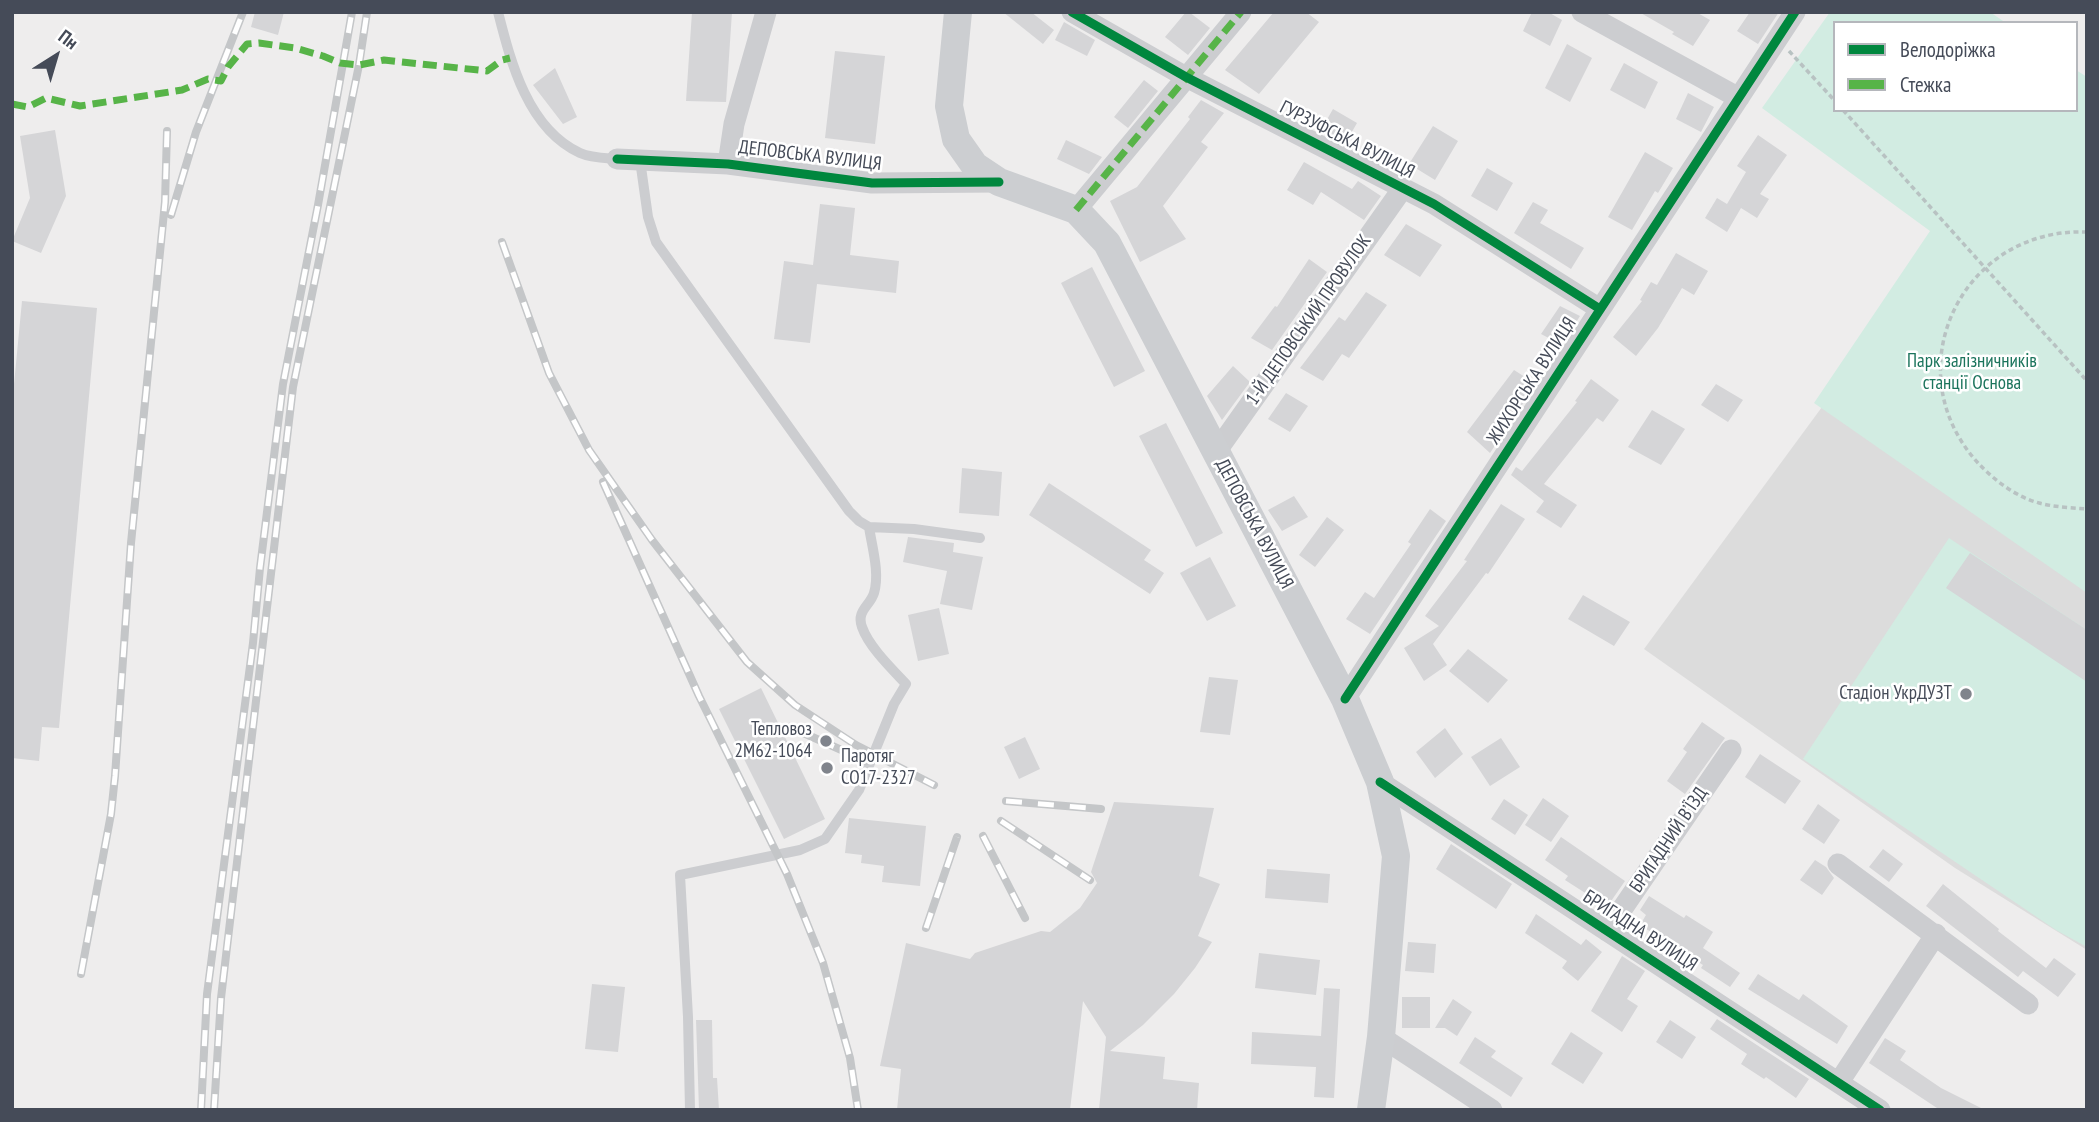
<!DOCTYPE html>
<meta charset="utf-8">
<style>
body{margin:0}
#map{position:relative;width:2099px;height:1122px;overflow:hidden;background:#eeeded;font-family:"PT Sans Narrow",sans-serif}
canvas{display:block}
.frame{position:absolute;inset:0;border:14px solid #454b58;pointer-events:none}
.legend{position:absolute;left:1833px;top:21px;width:245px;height:91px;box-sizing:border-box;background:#fff;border:2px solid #b5b7bc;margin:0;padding:9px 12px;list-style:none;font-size:21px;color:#454b58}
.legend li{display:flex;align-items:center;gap:14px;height:35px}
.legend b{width:35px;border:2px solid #b5b7bc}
.north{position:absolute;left:21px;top:21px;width:70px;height:70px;-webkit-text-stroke:5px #fff;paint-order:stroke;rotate:37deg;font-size:19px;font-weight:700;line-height:28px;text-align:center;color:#454b58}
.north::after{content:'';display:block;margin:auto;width:24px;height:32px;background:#454b58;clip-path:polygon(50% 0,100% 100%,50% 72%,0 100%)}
</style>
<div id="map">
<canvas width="2099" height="1122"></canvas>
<div class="frame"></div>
<ul class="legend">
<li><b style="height:9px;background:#00873e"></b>Велодоріжка</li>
<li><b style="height:9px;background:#57b448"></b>Стежка</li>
</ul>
<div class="north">Пн</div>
</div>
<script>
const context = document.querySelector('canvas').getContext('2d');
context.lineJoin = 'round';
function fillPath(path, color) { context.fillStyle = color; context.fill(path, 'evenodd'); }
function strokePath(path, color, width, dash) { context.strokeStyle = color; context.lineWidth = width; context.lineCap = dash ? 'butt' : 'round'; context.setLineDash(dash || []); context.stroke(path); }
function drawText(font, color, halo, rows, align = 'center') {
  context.font = font + ' "PT Sans Narrow",sans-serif'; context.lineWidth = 5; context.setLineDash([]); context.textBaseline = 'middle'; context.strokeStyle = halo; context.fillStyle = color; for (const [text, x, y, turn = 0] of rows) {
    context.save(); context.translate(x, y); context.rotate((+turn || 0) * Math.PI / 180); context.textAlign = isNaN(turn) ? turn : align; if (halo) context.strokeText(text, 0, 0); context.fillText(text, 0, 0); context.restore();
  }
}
fillPath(new Path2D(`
 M1822 407 2087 591V950L1955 868 1644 649Z`), '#dcdcdc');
fillPath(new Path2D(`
 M1830 12H1990L2006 23H1835V110H2076V70L2087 77V593L1814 403 1930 231 1762 108Z
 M1949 538 2087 630V947L2056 930 1803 759Z`), '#d2ece2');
fillPath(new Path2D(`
 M255 12H284L278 35 251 27Z
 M692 12H732L726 102 686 101Z
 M1003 12H1031L1054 30 1043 44Z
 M1186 12H1189L1210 28 1188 55 1165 37Z
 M1274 12H1306L1319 22 1259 94 1225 70Z
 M1532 12H1548L1562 20 1550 46 1523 31Z
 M1639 12H1696L1710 20 1693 46 1672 34 1674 32Z
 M1750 12H1779L1758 44 1737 31Z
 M1064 22 1095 40 1087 56 1055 40Z
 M1567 44 1592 58 1570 102 1545 88Z
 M835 51 885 56 875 144 825 138Z
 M1624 63 1658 82 1645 109 1610 90Z
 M555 68 577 117 563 124 533 85Z
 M1144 80 1158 91 1128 128 1114 117Z
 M1688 93 1714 107 1701 132 1676 119Z
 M1201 100 1224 113 1201 142 1208 147 1163 206 1186 239 1140 262 1110 201 1137 187 1190 119 1188 117Z
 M1333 109 1357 123 1345 144 1321 130Z
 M1433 126 1458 141 1435 180 1409 164Z
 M55 130 66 196 41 253 12 241 30 198 20 136Z
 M1758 135 1787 155 1760 194 1769 199 1757 218 1741 208 1727 232 1705 218 1717 198 1727 204 1746 172 1737 166Z
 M1066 140 1102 157 1089 174 1057 159Z
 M1645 152 1673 168 1658 193 1655 191 1632 230 1608 217Z
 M1304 162 1352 189 1358 181 1381 196 1364 220 1321 192 1313 205 1287 190Z
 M1487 168 1513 183 1497 211 1471 196Z
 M1533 202 1548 210 1540 223 1584 248 1571 269 1514 233Z
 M820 204 855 208 850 255 899 261 896 293 817 284 810 343 774 339 784 261 813 265Z
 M1406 224 1442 245 1420 277 1384 255Z
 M1676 253 1708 271 1694 295 1682 288 1658 328 1636 356 1613 337 1642 301 1640 300 1651 282 1657 285Z
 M1309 259 1327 272 1272 350 1251 338 1275 306 1277 307Z
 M1092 267 1145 371 1114 387 1061 283Z
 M1366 292 1387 305 1349 358 1342 354 1323 381 1300 368 1339 317 1345 321Z
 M22 301 97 308 59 728 42 727 39 761 12 758V405Z
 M1560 306 1580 316 1562 345 1541 334Z
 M1233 366 1250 382 1222 420 1207 396Z
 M1514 370 1536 384 1490 453 1467 432Z
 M1591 379 1619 400 1603 422 1597 418 1544 484 1577 505 1561 528 1536 512 1544 501 1511 475 1516 467 1522 471 1577 402 1575 401Z
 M1716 384 1743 400 1728 422 1701 405Z
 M1286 393 1308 406 1290 432 1268 419Z
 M1652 410 1685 429 1661 465 1628 447Z
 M1166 423 1223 533 1196 547 1139 436Z
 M962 468 1002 472 999 516 959 513Z
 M1049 483 1151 550 1144 560 1164 573 1150 594 1029 515Z
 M1294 496 1308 517 1282 531 1268 510Z
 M1501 504 1525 519 1488 574 1486 573 1433 644 1447 665 1424 681 1404 648 1439 626 1425 616 1467 561 1464 560Z
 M1430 509 1446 521 1370 634 1346 619 1365 592 1374 598 1411 544 1408 542Z
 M1327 517 1344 530 1315 567 1299 555Z
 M908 537 954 543 953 552 983 557 972 610 940 604 947 571 903 562Z
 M1970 553 2087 630V682L1946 588Z
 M1210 557 1236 606 1207 621 1180 573Z
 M1583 595 1630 622 1614 646 1568 619Z
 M939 608 949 654 918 661 908 615Z
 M1468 649 1508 680 1488 703 1449 671Z
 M1209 677 1238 680 1230 735 1200 732Z
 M761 688 825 819 784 839 719 709Z
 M1702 722 1725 738 1685 794 1667 781 1687 752 1683 749Z
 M1445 728 1463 754 1435 778 1416 752Z
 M1025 737 1040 769 1019 779 1004 747Z
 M1501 738 1520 767 1490 786 1471 757Z
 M1760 754 1801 781 1785 804 1745 777Z
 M1543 798 1569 816 1551 842 1525 825Z
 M1504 799 1528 815 1515 835 1491 819Z
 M1114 802 1214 808 1199 876 1220 884 1198 936 1212 942 1195 968 1174 994 1143 1025 1110 1051 1165 1057 1163 1079 1199 1083 1197 1110 1143 1108V1110H1099L1106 1037 1083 1001 1070 1110H897L901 1069 880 1066 906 943 970 959 975 953 1041 931 1050 932 1080 908 1097 883 1091 872Z
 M1818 804 1840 820 1824 844 1802 829Z
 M849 818 926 826 920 886 882 882 884 866 861 863 862 855 845 853Z
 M1561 837 1625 881 1607 907 1565 880 1568 876 1545 860Z
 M1451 844 1512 884 1496 909 1436 869Z
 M1883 849 1903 864 1889 882 1869 867Z
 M1815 860 1826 867 1834 878 1822 895 1800 880Z
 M1267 869 1330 874 1328 903 1265 898Z
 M1943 884 1999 929 1998 931 2046 968 2054 958 2076 974 2058 997 2023 971 2018 977 1926 906Z
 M1649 896 1684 918 1686 915 1713 932 1703 948 1740 973 1730 987 1701 968 1703 965 1640 925 1646 915 1640 910Z
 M1536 914 1581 945 1586 939 1602 952 1578 981 1562 968 1567 961 1525 933Z
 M1408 942 1436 944 1434 973 1405 971Z
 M1259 953 1320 960 1316 995 1255 988Z
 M1622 956 1645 971 1627 999 1638 1006 1622 1032 1591 1011Z
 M1758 974 1799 1000 1803 994 1848 1026 1837 1044 1748 989Z
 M592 984 625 987 618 1052 585 1049Z
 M1324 988 1340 989 1334 1098 1314 1097 1316 1067 1251 1064 1252 1032 1321 1036Z
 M1402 997H1430V1028H1402Z
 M1453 999 1472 1012 1457 1036 1445 1028H1435Z
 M1717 1019 1809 1079 1796 1098 1766 1077 1764 1079 1741 1064 1747 1054 1710 1029Z
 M696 1020H712L713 1078H717L719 1110H699Z
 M1670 1020 1696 1037 1682 1059 1656 1042Z
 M1571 1032 1603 1053 1583 1084 1551 1064Z
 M1475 1037 1496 1051 1491 1057 1523 1078 1511 1097 1459 1063Z
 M1885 1038 1906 1051 1900 1060 1941 1088 1985 1110H1940L1869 1063Z`), '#d5d5d7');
strokePath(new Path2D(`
 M1789 51 1835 101
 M1843 110 2087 381
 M2087 232C1962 227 1893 370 1978 463 1994 480 2016 497 2039 503 2054 507 2072 508 2087 509`), '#b8c2c2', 3.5, [5, 3.5]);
strokePath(new Path2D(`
 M498 12C511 63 528 129 580 153 591 158 606 158 617 159
 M640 160 648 217 656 242 849 511 859 521 869 527 914 529 980 538
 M690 1110 688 1017 680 875 800 850 825 839 859 790 894 704 906 684C892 669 869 647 862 627 856 611 870 606 874 593 880 573 872 547 869 527`), '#cccdd0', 10);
strokePath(new Path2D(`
 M1072 12 1186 77 1434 204 1600 309
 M1582 12 1739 98
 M617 159 728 164 872 183 999 182
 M728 164 734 124 766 12
 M1076 210 1241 12
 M1216 452 1403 188
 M1345 699 1795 12
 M1380 782 1880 1110
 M1838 864 2028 1004
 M1607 931 1731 750
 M1381 1037 1492 1110
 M1839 1082 1936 934`), '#cccdd0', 21);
strokePath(new Path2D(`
 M958 12 949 106 956 139 975 166 999 182 1076 210 1107 243 1345 699 1380 782 1396 856 1381 1037 1371 1110`), '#ccced1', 28);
const rail = new Path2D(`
 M171 215 196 132 243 12
 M502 242 549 373 589 450 652 540 747 662 795 705 856 745 934 785
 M603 482 699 696 787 874 823 963 850 1058 858 1110
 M790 727 866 761
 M1006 801 1101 809
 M1001 821 1090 880
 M983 836 1025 918
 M926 928 957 837
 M81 974 111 814 115 776 131 543 165 202 167 131
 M201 1110 207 994 253 643 260 568 283 384 318 205 352 12
 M214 1110 221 998 293 387 359 65 367 12`);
strokePath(rail, '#c4c6c8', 8);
strokePath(rail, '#fff', 5, [16]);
strokePath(new Path2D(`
 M12 104 28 107 46 98 80 106 182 90 208 79 221 81 228 67 247 44 259 43 295 48 323 56 340 63 359 65 384 60 487 71 502 60 510 58
 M1076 210 1241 12`), '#57b448', 7, [14, 7]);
strokePath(new Path2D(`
 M1072 12 1186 77 1434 204 1600 309
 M617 159 728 164 872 183 999 182
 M1345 699 1795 12
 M1380 782 1880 1110`), '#00873e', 9);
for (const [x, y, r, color] of [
 [1966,694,7,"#80848c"],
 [826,741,7,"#80848c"],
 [827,768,7,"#80848c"]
]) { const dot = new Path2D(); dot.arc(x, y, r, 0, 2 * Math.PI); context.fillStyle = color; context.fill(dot); strokePath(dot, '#fff', 2.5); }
drawText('19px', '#454b58', '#fff', [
 ["ГУРЗУФСЬКА ВУЛИЦЯ",1347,140,27],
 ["ДЕПОВСЬКА ВУЛИЦЯ",810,156,7],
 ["1-Й ДЕПОВСЬКИЙ ПРОВУЛОК",1309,320,-55],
 ["ЖИХОРСЬКА ВУЛИЦЯ",1532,381,-57],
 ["ДЕПОВСЬКА ВУЛИЦЯ",1254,524,62],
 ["БРИГАДНИЙ В’ЇЗД",1669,840,-56],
 ["БРИГАДНА ВУЛИЦЯ",1640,931,33]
]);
drawText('19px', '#1b745c', '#fff', [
 ["Парк залізничників",1972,362],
 ["станції Основа",1972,384]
]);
drawText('19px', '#454b58', '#fff', [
 ["Стадіон УкрДУЗТ",1952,694],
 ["Тепловоз",812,730],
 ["2М62-1064",812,752],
 ["Паротяг",841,757,"left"],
 ["СО17-2327",841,779,"left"]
], 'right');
</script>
